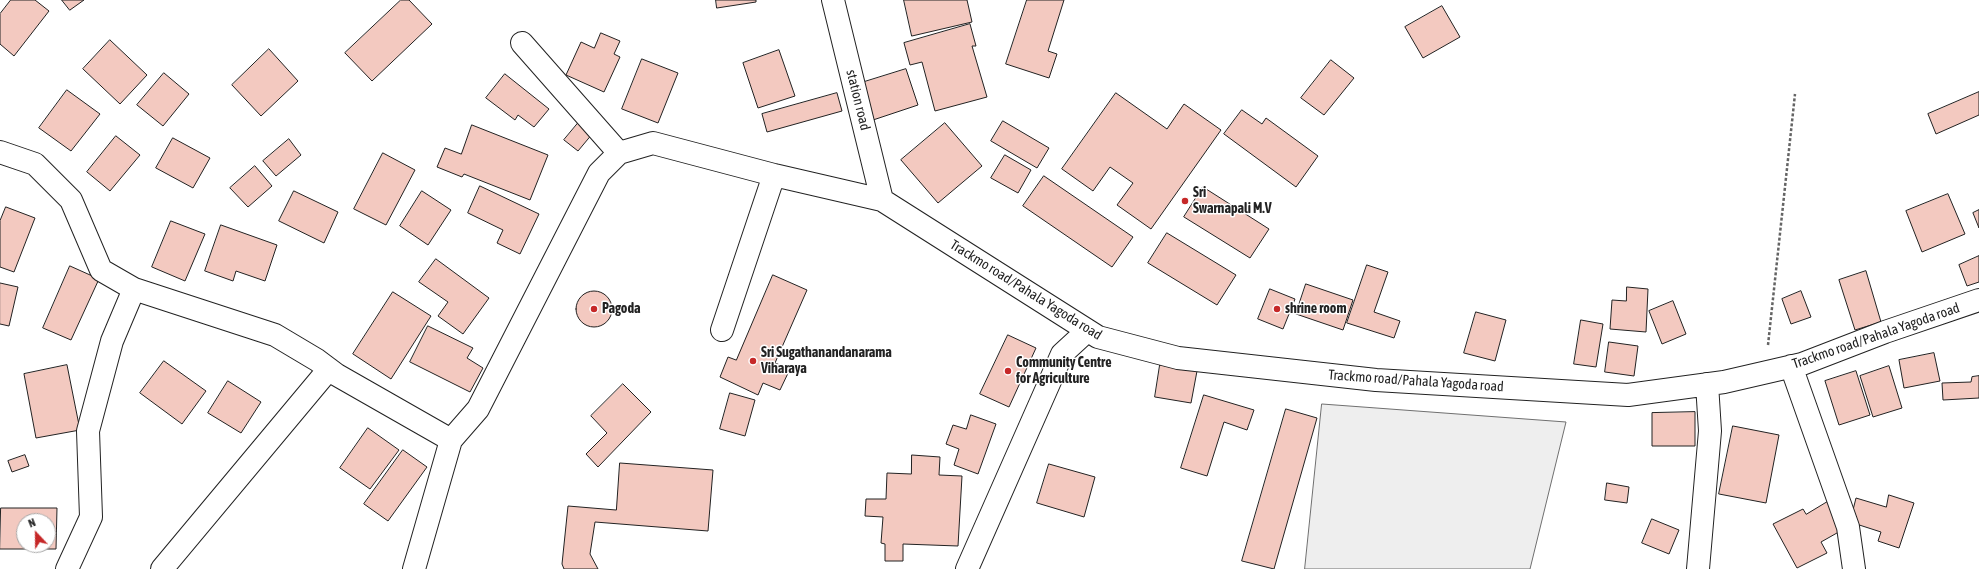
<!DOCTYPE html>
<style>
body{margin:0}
#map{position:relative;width:1979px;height:569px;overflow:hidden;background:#fff;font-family:"Asap Condensed",sans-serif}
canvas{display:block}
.north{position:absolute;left:16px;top:513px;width:40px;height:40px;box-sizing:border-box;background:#fff;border:1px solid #a7a7a7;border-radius:50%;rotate:338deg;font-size:11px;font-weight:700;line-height:16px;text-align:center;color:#222}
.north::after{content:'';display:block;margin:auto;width:14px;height:18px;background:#c62828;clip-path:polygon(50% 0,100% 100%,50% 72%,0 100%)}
</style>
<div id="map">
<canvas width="1979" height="569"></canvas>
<div class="north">N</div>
</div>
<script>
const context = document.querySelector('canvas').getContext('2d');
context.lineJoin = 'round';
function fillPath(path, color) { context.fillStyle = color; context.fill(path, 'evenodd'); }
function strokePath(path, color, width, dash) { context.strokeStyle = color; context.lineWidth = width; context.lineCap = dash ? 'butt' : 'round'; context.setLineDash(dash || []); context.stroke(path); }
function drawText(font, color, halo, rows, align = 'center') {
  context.font = font + ' "Asap Condensed",sans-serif'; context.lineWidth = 3; context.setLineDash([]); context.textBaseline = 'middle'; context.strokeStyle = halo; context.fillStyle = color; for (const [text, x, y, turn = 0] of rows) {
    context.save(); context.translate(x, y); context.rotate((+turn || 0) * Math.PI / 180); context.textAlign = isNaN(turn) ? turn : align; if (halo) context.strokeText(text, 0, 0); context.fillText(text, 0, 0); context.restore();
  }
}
const green = new Path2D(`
 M1322 404 1566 422 1530 569H1305Z`);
fillPath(green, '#eee');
strokePath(green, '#6f6f6f', 1);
const building = new Path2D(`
 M11 0H35L49 11 14 56 0 44V14Z
 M62 0H84L70 10Z
 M401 0H409L432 24 372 81 345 53Z
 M716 0H756V2L717 8Z
 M904 0H967L972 22 912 36Z
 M1027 0H1064L1048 51 1057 54 1049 78 1006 64Z
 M1442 6 1460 37 1423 58 1405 27Z
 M970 24 976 46H972L987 97 935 111 922 62 910 65 904 43Z
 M601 33 620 41 614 54 620 57 604 92 566 75 581 42 594 48Z
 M110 40 147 75 120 104 83 69Z
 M269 49 298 81 261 116 232 85Z
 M779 50 795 96 758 108 743 63Z
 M642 59 678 73 658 123 622 109Z
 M1331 60 1354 78 1324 115 1301 98Z
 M906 69 918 105 873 120 861 83Z
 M164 73 189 94 163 126 137 105Z
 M505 74 549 109 534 127 518 115 515 120 486 98Z
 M67 90 100 114 71 151 39 128Z
 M1979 92V115L1936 134 1928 114Z
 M837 93 842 111 767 132 762 114Z
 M1116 93 1167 129 1184 104 1221 130 1151 229 1117 205 1133 183 1110 167 1093 191 1062 169Z
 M1242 110 1262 124 1266 118 1318 156 1296 187 1224 134Z
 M1003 121 1049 148 1037 168 991 141Z
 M579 122 593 133 578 151 564 140Z
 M945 123 982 166 938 203 901 160Z
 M472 125 548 155 530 200 464 174 462 177 437 167 445 148 461 154Z
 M116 136 140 155 110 191 87 172Z
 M173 138 210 158 193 188 156 168Z
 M289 139 301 155 276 176 263 161Z
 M383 153 415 170 386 225 354 209Z
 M1005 155 1031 170 1018 193 991 178Z
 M255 166 272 186 248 207 230 188Z
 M1044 176 1133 237 1112 267 1023 206Z
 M480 186 539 214 520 254 497 243 503 230 468 213Z
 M1203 187 1269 229 1250 258 1184 217Z
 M294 191 338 212 324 243 279 221Z
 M422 191 451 210 428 245 400 226Z
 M1948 194 1965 234 1922 252 1906 211Z
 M6 207 35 218 14 272 0 267V221Z
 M1979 210V228L1973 213Z
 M171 221 205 234 185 281 152 267Z
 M221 225 277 245 265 281 236 271 233 281 205 271Z
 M1167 233 1236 275 1217 305 1148 263Z
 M1979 256V282L1967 286 1959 265Z
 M436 259 489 298 463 334 438 316 448 302 419 282Z
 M1367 265 1388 272 1374 312 1400 321 1394 338 1347 323Z
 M70 266 99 279 71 340 43 328Z
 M1866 271 1881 322 1855 330 1839 280Z
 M773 275 807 290 775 363 790 369 780 390 763 383 758 395 720 377 728 357 736 360Z
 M0 283 18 287 9 326 0 324Z
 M1306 284 1353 300 1343 330 1296 314Z
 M1627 287 1648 289 1646 332 1610 329 1612 300 1626 301Z
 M1270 289 1295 299 1283 329 1258 319Z
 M1801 291 1811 317 1791 324 1782 299Z
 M576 309a18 18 0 1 1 36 0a18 18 0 1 1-36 0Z
 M393 292 431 316 391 379 353 354Z
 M1673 301 1686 334 1662 344 1649 311Z
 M1476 312 1506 320 1495 361 1464 353Z
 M1581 320 1603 324 1596 367 1574 364Z
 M428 326 473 348 467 358 483 368 470 392 410 362Z
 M1008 335 1036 348 1009 407 980 394Z
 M1609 342 1638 346 1634 376 1605 372Z
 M1934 353 1940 381 1904 388 1899 360Z
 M164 361 206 391 182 424 140 393Z
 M67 365 80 430 36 438 24 374Z
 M1160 365 1197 371 1191 403 1155 397Z
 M1889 366 1902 408 1873 417 1860 376Z
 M1856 371 1870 415 1839 425 1825 381Z
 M1979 376V398L1943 400 1942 383 1971 382 1972 377Z
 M228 381 261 402 241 433 208 413Z
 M623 384 651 412 598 467 586 454 607 433 591 416Z
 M730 393 755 400 745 436 720 429Z
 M1204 395 1254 410 1247 430 1224 422 1207 476 1181 468Z
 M1286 409 1317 418 1274 569 1242 561Z
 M1695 412V446H1652V413Z
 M971 415 996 424 978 474 954 465 959 449 946 444 953 425 966 429Z
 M1733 426 1779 435 1766 503 1719 494Z
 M368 428 399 450 370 489 340 468Z
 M403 450 427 467 388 521 364 504Z
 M25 455 29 466 12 472 8 461Z
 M912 455 940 457 939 475 962 476 958 546 903 544V561H885V544L881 543 883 517 865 516 866 499H886L887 473 911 474Z
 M620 463 713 470 708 531 595 522 590 554 598 569H564L562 564 568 506 616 510Z
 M1049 464 1095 477 1084 517 1037 503Z
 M1607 483 1629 487 1627 503 1605 500Z
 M1889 495 1914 503 1899 548 1878 541 1881 532 1850 522 1856 498 1886 507Z
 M1829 501 1844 529 1821 542 1827 553 1797 568 1773 524 1803 509 1806 514Z
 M1 508H57L56 549H0ZM24 521H48V545H24Z
 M1652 519 1679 530 1669 554 1642 543Z`);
fillPath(building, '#f3c9c0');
strokePath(building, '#222', 1);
const minor = new Path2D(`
 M833 0 882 200
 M522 43 619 153
 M0 152 35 164 71 200 101 270 134 289 275 335 317 360 337 375 451 440 478 409 599 173 619 153 653 143 774 175 882 200 1098 337 1178 358 1376 380 1628 395 1724 382 1802 364 1885 332 1979 300
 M722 330 774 175
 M1791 366 1848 527 1854 569
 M67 569 91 517 88 431 112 341 134 289
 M162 569 329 369
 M414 569 451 440
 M967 569 1062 354 1087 331
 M1698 569 1710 431 1707 384`);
strokePath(minor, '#222', 24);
strokePath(new Path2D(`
 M1768 345 1795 94`), '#646464', 2.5, [3, 2]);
strokePath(minor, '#fff', 22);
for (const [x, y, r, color] of [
 [1185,201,4,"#c62828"],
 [594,309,4,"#c62828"],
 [1277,309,4,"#c62828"],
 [753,361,4,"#c62828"],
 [1008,371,4,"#c62828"]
]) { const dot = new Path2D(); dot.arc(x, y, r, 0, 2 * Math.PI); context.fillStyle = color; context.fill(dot); strokePath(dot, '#fff', 1.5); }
drawText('14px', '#222', '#fff', [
 ["station road",858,100,76],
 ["Trackmo road/Pahala Yagoda road",1026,290,32],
 ["Trackmo road/Pahala Yagoda road",1876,336,-19],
 ["Trackmo road/Pahala Yagoda road",1416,381,4]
]);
drawText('bold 14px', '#222', '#fff', [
 ["Sri",1193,193],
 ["Swarnapali M.V",1193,209],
 ["Pagoda",602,309],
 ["shrine room",1285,309],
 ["Sri Sugathanandanarama",761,353],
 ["Viharaya",761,369],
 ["Community Centre",1016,363],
 ["for Agriculture",1016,379]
], 'left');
</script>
